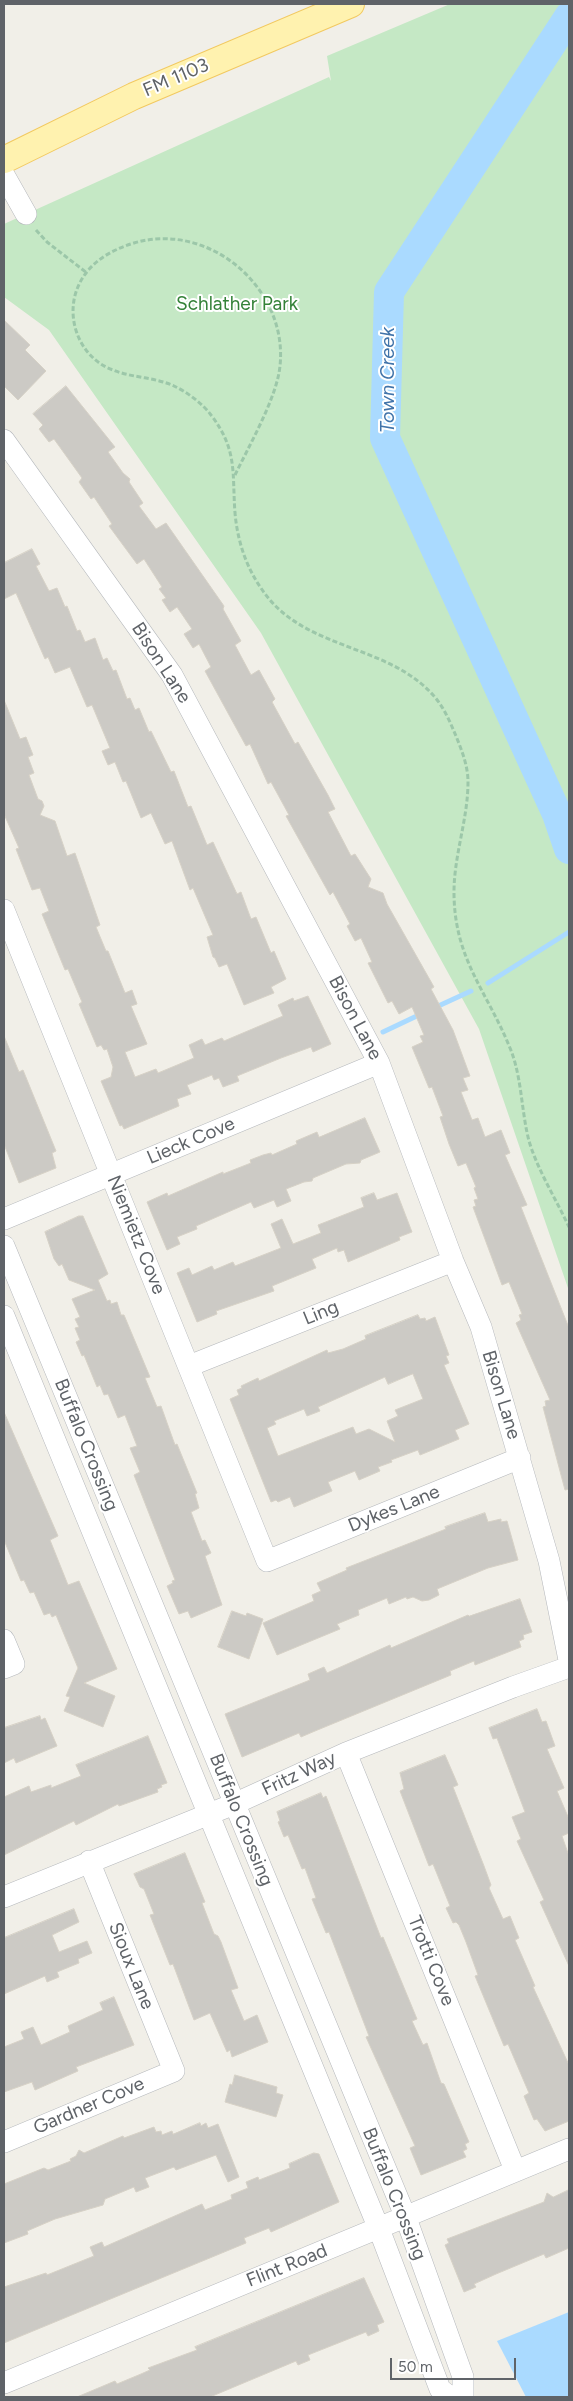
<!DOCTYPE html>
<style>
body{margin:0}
#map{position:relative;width:573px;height:2401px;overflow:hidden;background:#f1efe8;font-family:Figtree,sans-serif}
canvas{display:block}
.frame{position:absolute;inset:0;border:5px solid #5f6368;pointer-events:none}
.scale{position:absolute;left:390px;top:2358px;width:126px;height:22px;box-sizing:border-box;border:2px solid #5f6368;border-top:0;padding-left:6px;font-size:15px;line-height:18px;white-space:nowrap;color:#5f6368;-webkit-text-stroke:4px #fff;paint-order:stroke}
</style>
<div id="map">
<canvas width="573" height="2401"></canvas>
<div class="frame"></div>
<div class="scale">50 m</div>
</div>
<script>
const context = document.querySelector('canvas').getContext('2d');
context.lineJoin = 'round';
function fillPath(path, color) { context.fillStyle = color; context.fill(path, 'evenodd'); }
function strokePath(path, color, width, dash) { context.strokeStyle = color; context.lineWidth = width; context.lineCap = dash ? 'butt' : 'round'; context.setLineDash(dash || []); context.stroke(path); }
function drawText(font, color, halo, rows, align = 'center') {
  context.font = font + ' Figtree,sans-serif'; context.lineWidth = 4; context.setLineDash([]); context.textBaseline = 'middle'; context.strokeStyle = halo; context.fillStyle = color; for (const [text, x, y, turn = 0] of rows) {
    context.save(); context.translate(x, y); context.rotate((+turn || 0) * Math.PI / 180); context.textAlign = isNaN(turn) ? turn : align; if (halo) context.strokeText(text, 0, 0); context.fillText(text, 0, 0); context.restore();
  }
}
fillPath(new Path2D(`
 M450 4H569V1291L479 1029 261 633 49 330 4 297V224L329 77 331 81 327 56Z`), '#c5e8c5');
fillPath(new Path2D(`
 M569 2312V2397H526L497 2341Z`), '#aadaff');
strokePath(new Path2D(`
 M488 983 569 932
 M434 1008 471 991
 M383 1032 421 1014`), '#aadaff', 5);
strokePath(new Path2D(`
 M569 17 389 292 385 438 557 814 569 849`), '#aadaff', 30);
const building = new Path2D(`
 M4 320 30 345 25 350 46 371 18 400 4 386Z
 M66 386 115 447 108 452 123 473 130 479 129 482 143 503 139 506 156 529 166 523 224 606 223 609 241 641 235 645 251 675 259 670 275 699 272 702 295 744 298 742 328 795 335 809 328 812 351 856 355 854 371 879 368 887 383 893 387 904 434 987 431 989 453 1030 470 1076 463 1078 468 1090 461 1092 472 1120 478 1118 485 1137 501 1130 510 1153 505 1155 527 1205 521 1207 569 1328V1489L565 1490 543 1407 546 1406 545 1401 550 1400 516 1323 521 1320 519 1315 522 1314 509 1282 502 1285 473 1207 476 1206 474 1200 478 1199 474 1188 476 1187 466 1163 458 1166 449 1144 440 1117 443 1116 432 1087 429 1088 412 1047 423 1042 420 1036 424 1035 412 1007 399 1014 392 1001 388 1003 368 963 372 962 361 938 355 941 347 926 350 924 333 892 330 895 286 816 289 815 271 782 268 784 250 744 246 746 205 671 211 667 199 644 193 648 184 634 192 629 177 607 170 612 162 600 166 598 159 589 162 587 144 559 137 564 109 526 112 524 94 497 91 499 79 482 82 478 54 439 49 442 39 429 43 425 33 414Z
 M32 549 40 564 36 566 49 591 57 588 65 607 67 606 77 631 80 630 85 642 95 638 103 660 107 658 113 671 116 670 127 699 130 698 135 710 139 708 149 732 151 731 171 772 174 771 188 807 191 806 207 845 213 842 237 894 241 892 251 919 256 917 271 953 274 951 286 979 271 987 274 993 244 1005 227 964 219 967 215 958 213 957 207 937 213 935 193 888 190 890 172 841 165 844 151 813 141 818 126 781 123 782 115 762 108 765 102 751 110 748 92 705 87 707 70 667 55 673 48 657 45 659 16 593 4 599V563Z
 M4 700 20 739 26 737 33 755 28 757 34 773 29 775 38 799 42 801 44 806 40 815 55 821 67 856 75 853 100 925 96 927 106 951H108L125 993 132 990 137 1004 131 1006 147 1044 125 1052 135 1077 156 1069 158 1073 194 1058 189 1045 202 1039 205 1045 222 1038 224 1041 283 1016 278 1005 293 998 294 1001 308 996 331 1044 313 1052 311 1047 281 1058 237 1076 239 1081 223 1087 219 1078 214 1080 212 1075 187 1085 191 1094 177 1099 179 1106 124 1129 122 1125 120 1126 101 1081 111 1077 113 1067 107 1049 104 1050 101 1045 97 1047 79 1004 82 1002 68 969 65 970 42 914 49 911 40 888 32 890 16 849 19 848 4 814Z
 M4 1036 19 1072 23 1070 56 1151 52 1153 56 1168 19 1183 4 1144Z
 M365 1118 380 1152 361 1160 360 1163 346 1164 313 1178 312 1181 304 1182 286 1189 291 1201 277 1207 274 1200 254 1208 251 1202 196 1226 197 1229 177 1237 180 1244 167 1250 147 1202 167 1193 168 1196 223 1172V1174L251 1163 250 1160 263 1155 271 1153 272 1155 297 1144 296 1141 317 1132 319 1137Z
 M374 1193 377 1200 397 1193 412 1232 399 1237 400 1240 348 1262 344 1250 338 1252 337 1248 312 1259 316 1268 272 1286 274 1291 216 1311 217 1314 197 1322 177 1273 189 1268 192 1275 212 1266 214 1270 233 1262 235 1266 281 1248 271 1224 282 1219 293 1244 321 1233 318 1225 364 1207 361 1198Z
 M79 1216H83L108 1274 98 1280 107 1301 110 1300 111 1304 117 1302 121 1315H124L150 1377 145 1378 157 1407 161 1406 175 1445 177 1444 197 1493 195 1494 199 1508 191 1512 202 1541 205 1540 211 1553 205 1556 222 1605 191 1618 188 1611 179 1614 167 1586 173 1583 172 1581 175 1580 134 1475 140 1472 130 1448 137 1446 125 1415 118 1418 108 1394 104 1395 100 1385 97 1387 84 1355 82 1356 76 1342 80 1340 75 1328 79 1327 75 1319 80 1317 72 1299 95 1290 69 1280 62 1264 59 1266 54 1259 45 1232Z
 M418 1315 420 1319 425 1318 426 1321 435 1317 449 1355 446 1356 449 1363 444 1365 469 1424 455 1430 459 1439 420 1455 418 1450 391 1460 392 1462 378 1467 380 1471 359 1480 355 1471 328 1482 332 1491 294 1507 290 1497 278 1502 276 1500 271 1502 230 1399 239 1395 237 1390 242 1388 241 1386 258 1378 259 1381 327 1350 328 1353 343 1349 366 1339 365 1336ZM413 1374 423 1399 395 1410 398 1416 387 1421 395 1442 369 1429 356 1434 353 1427 278 1456 267 1428 276 1424 274 1421 304 1409 307 1416 320 1411 318 1407 385 1377 388 1384Z
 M4 1412 58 1536 50 1540 68 1585 79 1581 117 1669 84 1683 115 1696 103 1727 64 1711 70 1697 66 1696 78 1668 56 1615 52 1617 50 1613 44 1615 34 1592 30 1593 24 1580 21 1581 4 1540Z
 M485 1513 488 1522 501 1519V1522L507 1521 518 1560 488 1568 437 1589 439 1595 429 1600 422 1601 413 1597 407 1599 406 1597 389 1604 387 1598 358 1610 359 1615 337 1624 340 1629 277 1655 263 1623 314 1601 312 1595 321 1591 317 1583 347 1570 346 1568 446 1529 445 1527Z
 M520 1599 532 1632 523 1635 524 1639 519 1641 521 1647 475 1665 474 1661 450 1671 451 1675 315 1731 301 1737 299 1733 242 1757 225 1714 310 1680 308 1674 324 1667 327 1673 390 1645 391 1648 468 1615 469 1616Z
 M232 1611 246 1616 247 1613 263 1619 249 1659 218 1647Z
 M537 1709 542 1722 546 1721 555 1746 547 1749 564 1788 557 1791 569 1819V1833L562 1836 569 1856V1966L540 1902 544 1900 517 1841 521 1839 512 1817 525 1812 497 1738 493 1739 489 1728Z
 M40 1716 41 1720 45 1718 57 1746 16 1763 14 1758 4 1763V1728Z
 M148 1736 167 1783 161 1785 162 1787 157 1789 158 1792 119 1806 118 1804 76 1825 74 1821 4 1855V1797L29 1786 31 1792 51 1785V1788L81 1776 76 1765Z
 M445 1755 458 1785 453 1787 484 1866 491 1885 489 1888 503 1919 510 1916 519 1938 515 1940 535 1986 533 1987 569 2065V2121L545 2131 537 2119 534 2120 524 2096 529 2093 508 2044 504 2046 475 1976 478 1975 466 1942 459 1925 456 1922 453 1923 446 1908 450 1906 433 1864 429 1866 400 1791 404 1789 400 1773Z
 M321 1793 323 1798 326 1796 381 1938 383 1937 417 2019 412 2021 423 2045 427 2043 441 2083 444 2084 469 2142 465 2144 467 2149 463 2151 466 2157 421 2175 410 2148 415 2146 366 2037 369 2036 329 1932 326 1933 312 1899 316 1898 305 1868 302 1869 288 1835 284 1837 278 1822 280 1821 277 1812Z
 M185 1853 205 1902 202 1903 214 1934 218 1936 221 1942 238 1988 231 1990 244 2021 257 2015 268 2042 232 2057 230 2050 227 2052 210 2013 194 2020 173 1964 170 1965 150 1915 154 1914 144 1889 140 1887 134 1874Z
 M74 1909 79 1922 52 1935 59 1952 87 1941 92 1953 78 1959 79 1963 57 1972 59 1977 47 1982 45 1976 4 1994V1938Z
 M114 1997 134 2045 76 2067 78 2071 35 2090 32 2082 4 2092V2047L24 2039 21 2032 33 2027 41 2045 70 2032 68 2026 103 2010 100 2003Z
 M235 2075 277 2087 276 2093 283 2095 276 2117 225 2102 230 2084 232 2085Z
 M200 2123 201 2126 206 2123 208 2128 218 2124 239 2177 228 2182 216 2155 176 2170 174 2167 145 2178 149 2187 136 2192 134 2187 105 2199 103 2205 55 2219 27 2231 28 2234 4 2243V2184L44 2168 48 2170 71 2161 70 2159 76 2156 79 2150 84 2153 123 2136 124 2138 154 2127 156 2132 161 2131 162 2135 172 2131 173 2134Z
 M314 2153 319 2154 339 2202 271 2232 269 2228 244 2238 246 2243 4 2343V2287L46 2273 47 2275 94 2256 90 2247 102 2242 104 2247 202 2204 205 2210 232 2199 231 2195 248 2188 246 2182 258 2177 259 2180 290 2168 289 2164Z
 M569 2190V2248L546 2258 544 2254 496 2274 474 2284 476 2287 464 2292 445 2245 449 2243 447 2239 544 2202 547 2193 553 2197Z
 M364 2278 384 2322 377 2325 379 2331 368 2336 366 2332 308 2355 310 2360 298 2365 296 2361 210 2397H77L115 2381 117 2384 141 2374 150 2370 148 2368 197 2350 195 2347Z`);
fillPath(building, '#cccac5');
strokePath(building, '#d6d1c6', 1);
const minor = new Path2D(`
 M4 175 26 214
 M4 440 172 675 379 1063 453 1261 481 1327 549 1561 569 1660
 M4 910 267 1561 520 1458
 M4 1219 379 1063
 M4 1246 406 2218 463 2377V2397
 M4 1316 379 2229 440 2389 450 2397
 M189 1366 453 1261
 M4 1640 14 1664 4 1668
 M346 1753 515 2170
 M4 1897 234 1804 346 1753 513 1687 569 1667
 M4 2142 174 2071 89 1861
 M4 2383 569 2149`);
const major = new Path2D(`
 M4 160 134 96 351 4`);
strokePath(minor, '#b5b8bc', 22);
strokePath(major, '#f2c960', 28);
strokePath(new Path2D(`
 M36 230 47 242 87 273
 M235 475C249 446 273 404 279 373 293 293 212 220 134 243 108 251 85 265 76 292 66 323 82 359 113 370 132 378 155 377 174 386 187 392 203 404 211 415 238 450 232 474 235 513 238 546 249 575 270 600 313 650 389 646 433 695 444 707 450 722 456 736 462 751 468 766 468 782 468 819 454 855 454 892 454 959 487 991 510 1048 522 1077 521 1110 529 1141 538 1171 556 1199 569 1227`), '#9cc7a9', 3, [5, 2.5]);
strokePath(minor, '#fff', 21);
strokePath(major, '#fff2af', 26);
drawText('19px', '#5f6368', '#fff', [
 ["FM 1103",176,78,-23],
 ["Bison Lane",161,663,57],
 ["Bison Lane",355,1018,62],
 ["Lieck Cove",191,1141,-23],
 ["Niemietz Cove",136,1235,68],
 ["Ling",321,1313,-22],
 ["Bison Lane",501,1395,73],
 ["Buffalo Crossing",86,1445,68],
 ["Dykes Lane",394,1509,-22],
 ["Fritz Way",299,1774,-25],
 ["Buffalo Crossing",241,1820,68],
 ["Trotti Cove",431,1961,68],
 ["Sioux Lane",131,1966,68],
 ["Gardner Cove",89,2106,-23],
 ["Buffalo Crossing",394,2194,68],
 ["Flint Road",287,2266,-22]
]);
drawText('19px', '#348238', '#fff', [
 ["Schlather Park",237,304]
]);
drawText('italic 20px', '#4174aa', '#fff', [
 ["Town Creek",388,380,-90]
]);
</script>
